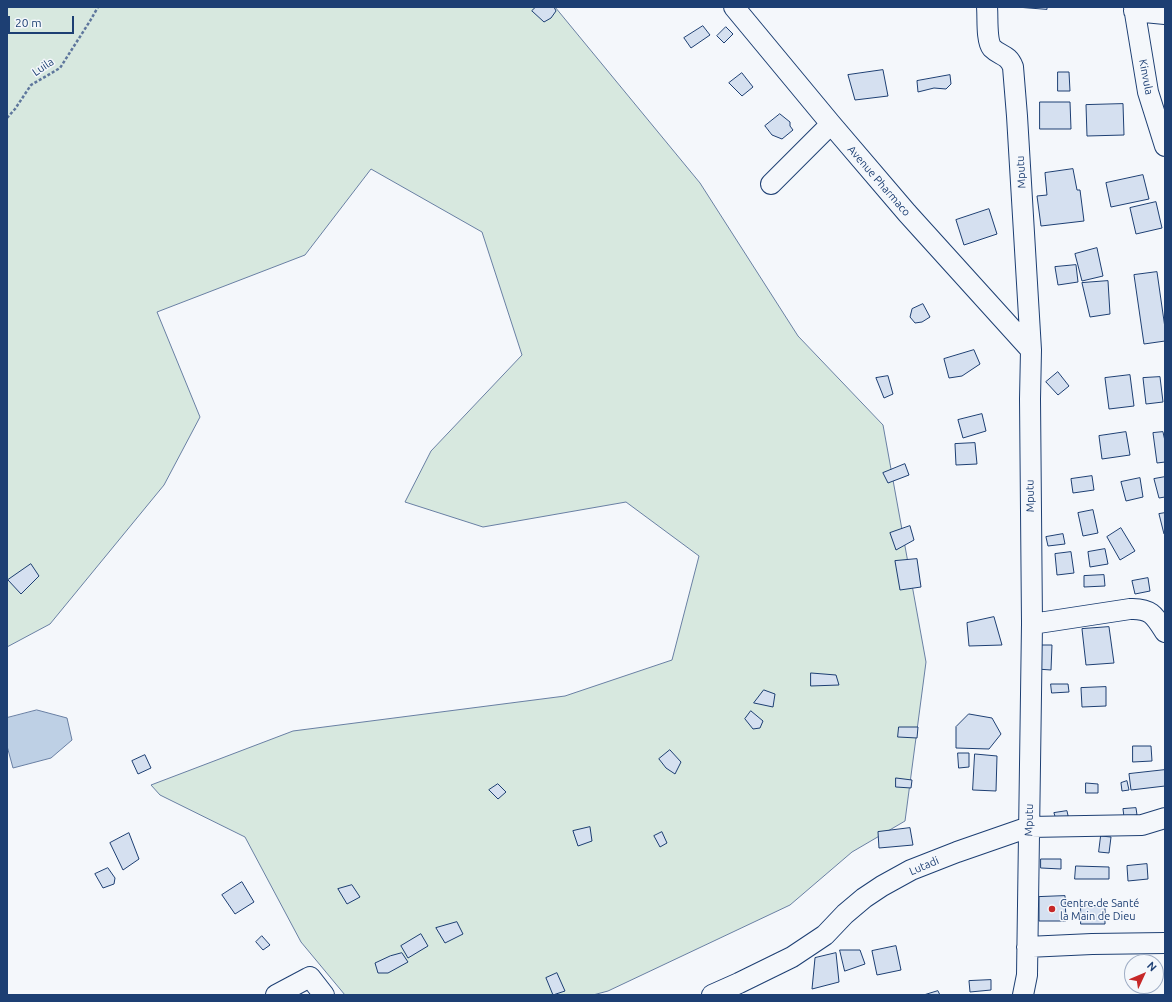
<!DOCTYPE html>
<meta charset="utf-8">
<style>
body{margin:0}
#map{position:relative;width:1172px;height:1002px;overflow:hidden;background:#f4f7fb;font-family:Ubuntu,sans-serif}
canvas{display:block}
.frame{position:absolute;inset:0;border:8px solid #1d3f73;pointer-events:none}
.north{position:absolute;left:1124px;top:954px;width:40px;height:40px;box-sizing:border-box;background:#f4f7fb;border:1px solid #9eadc5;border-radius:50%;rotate:46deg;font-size:11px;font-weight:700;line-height:16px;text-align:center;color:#1d3f73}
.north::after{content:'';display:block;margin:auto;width:14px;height:18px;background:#c62828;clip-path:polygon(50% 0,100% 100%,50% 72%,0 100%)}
.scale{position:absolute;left:8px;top:16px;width:66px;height:18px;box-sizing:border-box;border:2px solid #1d3f73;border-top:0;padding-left:5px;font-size:12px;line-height:14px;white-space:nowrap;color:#1d3f73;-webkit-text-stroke:3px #f4f7fb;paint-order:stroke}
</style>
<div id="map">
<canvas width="1172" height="1002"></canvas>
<div class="frame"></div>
<div class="north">N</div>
<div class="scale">20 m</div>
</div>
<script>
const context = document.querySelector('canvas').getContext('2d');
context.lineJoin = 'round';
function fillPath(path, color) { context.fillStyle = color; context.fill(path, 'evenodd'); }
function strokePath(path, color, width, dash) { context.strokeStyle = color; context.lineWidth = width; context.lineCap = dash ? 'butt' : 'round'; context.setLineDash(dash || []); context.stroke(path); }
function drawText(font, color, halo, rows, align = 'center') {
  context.font = font + ' Ubuntu,sans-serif'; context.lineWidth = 3; context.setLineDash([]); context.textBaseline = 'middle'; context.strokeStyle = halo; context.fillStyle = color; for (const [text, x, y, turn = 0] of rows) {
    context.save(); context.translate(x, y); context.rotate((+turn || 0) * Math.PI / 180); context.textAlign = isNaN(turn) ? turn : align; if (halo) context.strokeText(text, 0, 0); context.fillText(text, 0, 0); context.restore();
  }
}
const green = new Path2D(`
 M7 7H555L700 183 798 336 883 425 926 662 905 821 852 852 790 905 608 991 593 995H345L301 942 245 837 160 795 151 785 293 731 565 696 672 660 699 556 626 502 483 527 405 502 431 451 522 355 482 232 371 169 305 255 157 312 200 417 164 485 50 624 7 647Z`);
fillPath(green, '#d7e8df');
strokePath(green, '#687fa3', 1);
const water = new Path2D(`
 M37 710 67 718 72 740 51 758 13 768 7 746V718Z`);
fillPath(water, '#bed0e5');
strokePath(water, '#687fa3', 1);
const building = new Path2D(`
 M536 7H554L556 11 551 18 544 22 532 11Z
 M1017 7H1047V9Z
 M703 26 710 35 691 48 684 38Z
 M726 27 733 34 724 43 717 36Z
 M883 70 888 96 855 100 848 75Z
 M1058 72H1069L1070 91H1058Z
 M742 73 753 87 742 96 729 83Z
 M950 75 951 84 946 89 934 88 918 92 917 81Z
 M1040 102H1070L1071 129H1040Z
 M1123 104 1124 135 1087 136 1086 105Z
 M780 114 790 122V126L793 130 782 139 772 135 765 126Z
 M1073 169 1077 190H1080L1084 221 1041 226 1037 196 1047 195 1045 173Z
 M1143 175 1149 199 1111 207 1106 183Z
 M1156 202 1162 228 1136 234 1130 208Z
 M989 209 997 234 964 245 956 220Z
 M1097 248 1103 276 1082 281 1075 254Z
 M1076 265 1078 282 1058 285 1055 267Z
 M1157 272 1165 328V341L1144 344 1134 275Z
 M1108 281 1110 314 1090 317 1082 283Z
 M923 304 930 317 922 322 915 323 910 317 912 309Z
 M974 350 980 364 962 376 949 378 944 359Z
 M1058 372 1069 386 1058 395 1046 382Z
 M1130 375 1134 406 1109 409 1105 378Z
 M888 376 893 394 884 398 876 378Z
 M1160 377 1163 402 1146 404 1143 378Z
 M982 414 986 431 963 438 958 420Z
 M1126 432 1130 455 1102 459 1099 436Z
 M1163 432 1165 441V462L1157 463 1153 433Z
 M975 443 977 464 956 465 955 444Z
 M905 464 909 475 888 483 883 473Z
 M1092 476 1094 490 1073 493 1071 479Z
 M1165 477V497L1159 498 1154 479Z
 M1140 478 1143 497 1126 501 1121 482Z
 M1093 510 1098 533 1083 536 1078 513Z
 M1165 513V533L1164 534 1159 514Z
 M910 526 914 540 896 550 890 533Z
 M1121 528 1135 551 1120 560 1107 537Z
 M1063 534 1065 544 1048 546 1046 537Z
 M1105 549 1108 564 1090 567 1088 552Z
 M1071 552 1074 573 1057 575 1055 554Z
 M917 559 921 587 900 590 895 561Z
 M31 564 39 576 21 594 8 580Z
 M1104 575 1105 586 1084 587V576Z
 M1148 578 1150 591 1135 594 1132 581Z
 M994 617 1002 645 969 646 967 623Z
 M1109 627 1114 663 1086 665 1082 629Z
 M1038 645H1052L1051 670 1037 669Z
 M811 673 836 675 839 685 811 686Z
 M1051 684H1068L1069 692 1052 693Z
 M1106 687V706L1082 707 1081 688Z
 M764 690 775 694 773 707 754 703Z
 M751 711 763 721 760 728 753 729 745 719Z
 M969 714 992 718 1001 734 989 749 956 748V727Z
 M899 727H918L917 738 898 737Z
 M1133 746H1151L1152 761 1133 762Z
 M670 750 681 762 675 774 666 768 659 759Z
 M958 753H969V767L959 768Z
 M975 754 997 756 996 791 973 790Z
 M145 755 151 768 138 774 132 761Z
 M1165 770V786L1131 790 1129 774Z
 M896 778 912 780 911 788 896 787Z
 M1127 781 1129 790 1122 791 1121 783Z
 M1086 783 1098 784V793H1086Z
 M498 784 506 792 498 799 489 790Z
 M1136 808 1137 815 1124 817 1123 809Z
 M1067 811 1069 820 1057 823 1054 813Z
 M590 827 592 841 578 846 573 831Z
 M910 828 913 845 879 848 878 832Z
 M662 832 667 843 660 847 654 836Z
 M129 833 139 859 123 870 110 843Z
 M1101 836 1111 837 1109 853 1099 852Z
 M1041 859H1061V869L1041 868Z
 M1147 864 1148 879 1128 881 1127 866Z
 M1076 866 1109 867V879H1075Z
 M108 868 115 878 114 884 103 888 95 874Z
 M242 882 254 902 235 914 222 895Z
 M352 885 360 897 347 904 338 889Z
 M1065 896 1066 921H1039V897Z
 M1081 905 1105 906V924H1081Z
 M457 922 463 934 445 943 436 928Z
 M421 934 428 946 408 958 401 946Z
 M262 936 270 945 263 950 256 942Z
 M896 946 901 970 877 975 872 951Z
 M840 950H860L865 964 845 971Z
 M402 953 408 962 388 973H378L375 963 390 956Z
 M836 953 839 982 812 989 815 958Z
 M557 973 565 991 553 995 546 978Z
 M991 980V990L970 992 969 981Z
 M938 991 940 995H924Z`);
fillPath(building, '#d5e0f0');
strokePath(building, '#1d3f73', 1);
const street = new Path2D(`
 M734 7 831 124 907 213 1031 350
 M987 7C988 17 986 40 992 48 1000 56 1008 54 1013 67L1017 116 1031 350 1030 399 1032 624 1027 975 1023 995
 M1134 7 1148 92 1165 146
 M1134 11 1165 14
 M771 184 831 124
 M1032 624 1130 609C1151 608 1155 616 1165 632
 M1027 947 1092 944 1165 943
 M276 995 308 978 310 977 324 995
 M712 995 739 983 792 957 825 935 845 914 864 898 882 886 911 870 957 852 1029 827 1142 825 1165 818`);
strokePath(street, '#1d3f73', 22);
strokePath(new Path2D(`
 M7 118 15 109 31 85 60 68 90 21 98 7`), '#5e769c', 2.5, [3, 2]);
strokePath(street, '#f4f7fb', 20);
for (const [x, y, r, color] of [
 [1052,909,4,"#c62828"]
]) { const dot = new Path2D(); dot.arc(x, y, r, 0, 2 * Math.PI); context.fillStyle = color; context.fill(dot); strokePath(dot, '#f4f7fb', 1.5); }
drawText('11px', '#1d3f73', '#f4f7fb', [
 ["Luila",43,67,-34],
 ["Kinvula",1146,77,79],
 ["Mputu",1021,172,-93],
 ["Avenue Pharmaco",879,181,49],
 ["Mputu",1030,496,-91],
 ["Mputu",1029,820,-89],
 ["Lutadi",924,866,-23]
]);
drawText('11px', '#1d3f73', '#f4f7fb', [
 ["Centre de Santé",1060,903],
 ["la Main de Dieu",1060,916]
], 'left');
</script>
